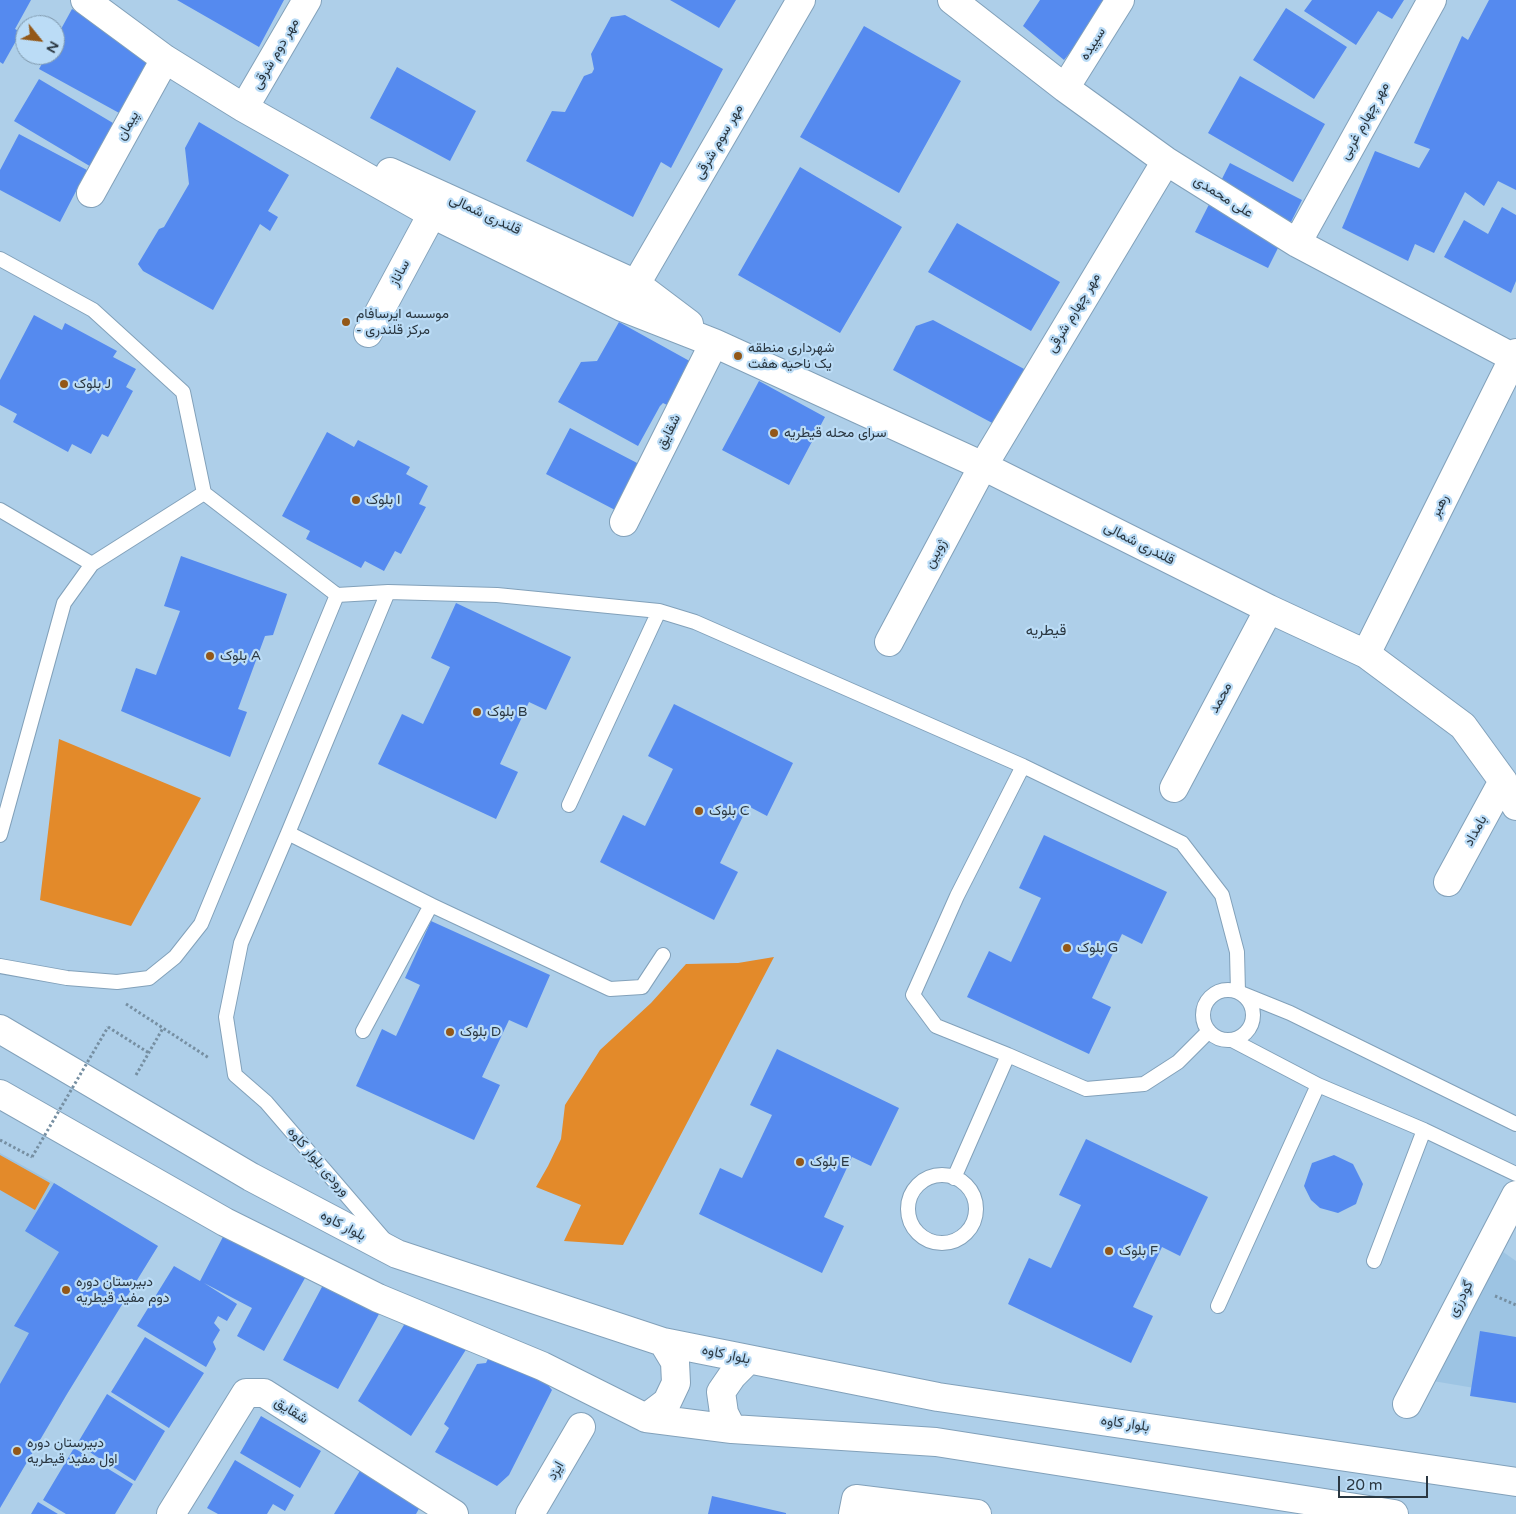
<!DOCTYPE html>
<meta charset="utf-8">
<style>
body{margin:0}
#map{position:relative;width:1516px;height:1514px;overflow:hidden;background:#aecfe9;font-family:"Varela Round",sans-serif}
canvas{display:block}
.north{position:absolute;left:15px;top:15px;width:50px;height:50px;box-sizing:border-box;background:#bbdcf6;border:1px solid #819aae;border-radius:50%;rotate:119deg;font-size:14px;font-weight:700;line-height:20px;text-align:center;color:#2a3741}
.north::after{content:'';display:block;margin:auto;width:18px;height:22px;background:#935818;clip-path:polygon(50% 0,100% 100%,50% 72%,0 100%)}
.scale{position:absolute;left:1338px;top:1476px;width:90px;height:22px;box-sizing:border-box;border:2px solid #2a3741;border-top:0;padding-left:6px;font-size:15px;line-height:18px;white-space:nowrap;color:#2a3741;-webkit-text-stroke:4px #bbdcf6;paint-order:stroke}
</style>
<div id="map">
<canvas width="1516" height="1514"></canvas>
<div class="north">N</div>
<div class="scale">20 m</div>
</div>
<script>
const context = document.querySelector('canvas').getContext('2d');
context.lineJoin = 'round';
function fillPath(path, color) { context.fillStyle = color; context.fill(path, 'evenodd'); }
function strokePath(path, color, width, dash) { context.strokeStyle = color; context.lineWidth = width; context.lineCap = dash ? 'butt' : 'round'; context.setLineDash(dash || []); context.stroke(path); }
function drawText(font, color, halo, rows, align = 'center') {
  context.font = font + ' "Varela Round",Vazirmatn,sans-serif'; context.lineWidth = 4.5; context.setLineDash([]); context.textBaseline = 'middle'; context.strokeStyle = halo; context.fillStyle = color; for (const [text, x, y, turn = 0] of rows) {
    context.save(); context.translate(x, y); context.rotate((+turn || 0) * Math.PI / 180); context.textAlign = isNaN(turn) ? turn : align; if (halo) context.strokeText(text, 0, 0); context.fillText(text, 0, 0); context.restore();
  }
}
fillPath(new Path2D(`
 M0 1153 54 1183 158 1246 67 1394 0 1508Z
 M1499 1249 1516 1261V1395L1427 1380Z`), '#9dc4e3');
fillPath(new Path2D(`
 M59 739 201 798 131 926 40 900Z
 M774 957 623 1245 564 1241 581 1205 536 1187 548 1166 561 1139 565 1105 600 1050 651 1003 686 964 738 963Z
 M0 1155 50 1183 35 1210 0 1190Z`), '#e38a2a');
fillPath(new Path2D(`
 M0 0H31L15 29 21 32 3 64 0 62Z
 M177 0H284L259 47Z
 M670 0H736L719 28Z
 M1040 0H1112L1064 60 1023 26Z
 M1312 0H1404L1392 19 1378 11 1356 45 1304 11Z
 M1489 0H1516V190L1498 181 1484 206 1465 192 1434 253 1415 244 1408 261 1342 228 1375 151 1419 168 1430 149 1414 143 1462 36 1468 40Z
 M1286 8 1347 47 1314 99 1253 60Z
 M72 9 154 55 121 114 39 69 47 55H55V40Z
 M625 15 723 69 671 168 661 162 633 217 526 161 552 111 565 112 584 76 592 73 594 69 591 54 611 17Z
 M864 26 961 81 899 193 800 137Z
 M397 67 476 111 450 161 370 118Z
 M1240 76 1325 124 1293 182 1208 133Z
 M39 79 118 126 93 168 14 121Z
 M199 122 289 175 268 211 278 217 270 231 260 224 213 310 143 271 138 264 159 229 164 227 189 184 185 148Z
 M19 134 87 170 60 222 0 190V170Z
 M1230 163 1302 200 1268 268 1195 232Z
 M800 167 902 227 840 333 738 275Z
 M1502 207 1516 215V281L1511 293 1444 257 1464 220 1488 234Z
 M957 223 1060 282 1031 331 928 272Z
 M34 315 62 330 65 323 117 351 113 357 136 369 126 387 133 391 108 437 102 434 91 454 72 444 68 452 13 422 17 414 0 405V380Z
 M933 320 1026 370 996 425 893 370 916 326Z
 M619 322 695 364 671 407 663 403 660 406 638 446 558 402 581 362 597 361Z
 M759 381 825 417 789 485 722 450Z
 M570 428 639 464 615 510 546 474Z
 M327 432 354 447 358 440 410 467 406 474 428 486 419 504 426 507 401 554 395 551 384 571 365 561 361 568 306 539 310 531 282 516Z
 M181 556 287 594 273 635 265 636 238 709 247 712 230 757 121 711 136 668 156 675 180 611 164 606Z
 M456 603 571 657 546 710 529 702 500 764 518 772 496 819 378 764 402 714 423 724 450 667 431 658Z
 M674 704 793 763 767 816 748 806 720 863 738 872 714 920 600 862 623 815 645 826 673 769 648 756Z
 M1044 835 1167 892 1142 944 1122 934 1092 998 1111 1007 1089 1054 967 997 989 951 1011 962 1041 898 1019 888Z
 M431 921 550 975 527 1028 509 1020 482 1077 500 1085 474 1140 356 1086 382 1029 396 1036 420 985 405 978Z
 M777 1049 899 1108 871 1166 852 1157 824 1217 844 1226 822 1273 699 1214 720 1168 742 1178 772 1115 750 1105Z
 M1086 1139 1208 1197 1180 1256 1162 1247 1133 1307 1153 1316 1131 1363 1008 1304 1029 1258 1051 1268 1081 1205 1059 1195Z
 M1334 1155 1353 1164 1363 1184 1356 1204 1338 1213 1320 1208 1311 1200 1304 1186 1312 1163Z
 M54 1183 158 1246 67 1394 0 1508V1384L29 1333 14 1326 59 1252 25 1231Z
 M225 1233 305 1278 264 1351 237 1336 252 1308 204 1283 237 1304 227 1321 218 1316 214 1323 220 1330 213 1342 216 1349 206 1367 137 1326 174 1266 200 1281Z
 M323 1285 379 1314 338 1389 283 1360Z
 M407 1320 467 1348 411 1436 358 1401Z
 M1480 1331 1516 1337V1403L1470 1396Z
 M145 1337 204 1373 169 1428 111 1392Z
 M492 1350 548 1385 552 1390 509 1475 497 1486 435 1452 449 1428 444 1424 477 1364 486 1363Z
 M107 1394 165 1431 135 1481 77 1444Z
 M261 1416 321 1451 300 1488 240 1453Z
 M74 1448 133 1484 115 1514H66L43 1500Z
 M235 1460 294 1495 285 1511 273 1504 267 1514H218L207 1508Z
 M361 1469 421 1505 416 1514H334Z
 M712 1496 786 1513V1514H708Z
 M38 1502 58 1514H31Z`), '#558aef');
const service = new Path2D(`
 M0 259 93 310 183 392 204 493
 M204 493 337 595 388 592 497 595 659 611 695 622 1023 766 1182 843 1222 895 1237 952 1238 992 1290 1013 1516 1124
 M0 510 92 564
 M1023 766 957 896 913 995 936 1026 1008 1055 1086 1089 1144 1084 1178 1062 1209 1031
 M569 805 659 611
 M288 833 431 905 610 989 642 987 663 955
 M0 835 64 603 92 564 204 493
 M0 966 67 978 117 982 149 978 175 957 201 924 337 595
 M1203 1015a25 25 0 1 1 50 0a25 25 0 1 1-50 0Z
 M363 1031 431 905
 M1232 1040 1318 1085 1424 1130 1516 1174
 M908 1209a34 34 0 1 1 68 0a34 34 0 1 1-68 0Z
 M954 1178 1008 1055
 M384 1239 266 1102 235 1075 226 1017 241 943 288 833 388 592
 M1374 1261 1424 1130
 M1218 1306 1318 1085`);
const minor = new Path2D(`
 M85 0 165 59 244 108 432 214 622 307 714 343 983 466 1269 609 1366 654 1463 726 1503 781 1516 806
 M952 0 1065 88 1166 161 1297 243 1516 359
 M1065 88 1120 0
 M244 108 307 0
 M390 172 636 284 689 324
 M91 193 165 59
 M1297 243 1432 0
 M636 284 801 0
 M368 333 432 214
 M624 522 714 343
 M889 642 983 466 1166 161
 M1366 654 1516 353
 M1174 788 1269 609
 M1448 882 1503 781
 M1407 1404 1516 1195
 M171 1514 246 1393H264L454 1514
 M530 1514 581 1427
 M853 1514 856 1499 977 1514`);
const primary = new Path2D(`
 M0 1029 251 1177 397 1254 663 1342 938 1397 1516 1482
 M0 1094 225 1222 378 1298 542 1366 646 1418 732 1429 936 1442 1394 1514
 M646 1418 667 1402 676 1383 675 1362 663 1342
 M732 1429 724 1413 721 1392 732 1376 748 1360`);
strokePath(service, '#82a1ba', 16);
strokePath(minor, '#82a1ba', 30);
strokePath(primary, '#82a1ba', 30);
strokePath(new Path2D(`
 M126 1004 209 1058
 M108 1027 149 1053
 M136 1075 163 1028
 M0 1140 32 1157
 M1495 1296 1516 1305`), '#768fa2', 3, [2.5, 2.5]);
strokePath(service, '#fff', 14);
strokePath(minor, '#fff', 28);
strokePath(primary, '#fff', 28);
strokePath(new Path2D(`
 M32 1157 108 1027`), '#768fa2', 3, [2.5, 2.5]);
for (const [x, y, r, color] of [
 [346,322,5,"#935818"],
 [738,356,5,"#935818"],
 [64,384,5,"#935818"],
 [774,433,5,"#935818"],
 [356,500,5,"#935818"],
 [210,656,5,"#935818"],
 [477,712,5,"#935818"],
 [699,811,5,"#935818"],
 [1067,948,5,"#935818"],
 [450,1032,5,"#935818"],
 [800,1162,5,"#935818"],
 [1109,1251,5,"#935818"],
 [66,1290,5,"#935818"],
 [17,1451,5,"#935818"]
]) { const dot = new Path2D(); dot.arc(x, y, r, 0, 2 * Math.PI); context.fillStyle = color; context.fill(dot); strokePath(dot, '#bbdcf6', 2); }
drawText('14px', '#2a3741', '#bbdcf6', [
 ["سپیده",1093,44,-58],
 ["مهر دوم شرقی",276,54,-60],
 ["مهر چهارم غربی",1365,121,-61],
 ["پیمان",128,126,-61],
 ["مهر سوم شرقی",719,142,-60],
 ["علی محمدی",1223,197,32],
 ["قلندری شمالی",485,215,25],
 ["ساناز",400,273,-62],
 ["مهر چهارم شرقی",1074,313,-59],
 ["شقایق",669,432,-63],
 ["رهبر",1440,506,-63],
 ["قلندری شمالی",1139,544,27],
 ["ژوبین",936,554,-62],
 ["محمد",1221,698,-62],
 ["بامداد",1476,831,-61],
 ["ورودی بلوار کاوه",318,1162,49],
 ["بلوار کاوه",343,1226,28],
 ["گودرزی",1461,1299,-62],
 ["بلوار کاوه",726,1355,12],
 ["شقایق",291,1411,32],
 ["بلوار کاوه",1125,1424,8],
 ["ایزد",556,1471,-60]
]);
drawText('14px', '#2a3741', '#bbdcf6', [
 ["موسسه ایرسافام",356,314],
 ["- مرکز قلندری",356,330],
 ["شهرداری منطقه",748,348],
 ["یک ناحیه هفت",748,364],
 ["بلوک J",74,384],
 ["سرای محله قیطریه",784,433],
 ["بلوک I",366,500],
 ["بلوک A",220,656],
 ["بلوک B",487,712],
 ["بلوک C",709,811],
 ["بلوک G",1077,948],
 ["بلوک D",460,1032],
 ["بلوک E",810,1162],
 ["بلوک F",1119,1251],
 ["دبیرستان دوره",76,1282],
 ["دوم مفید قیطریه",76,1298],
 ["دبیرستان دوره",27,1443],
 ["اول مفید قیطریه",27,1459]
], 'left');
drawText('15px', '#2a3741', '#bbdcf6', [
 ["قیطریه",1046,631]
]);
</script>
